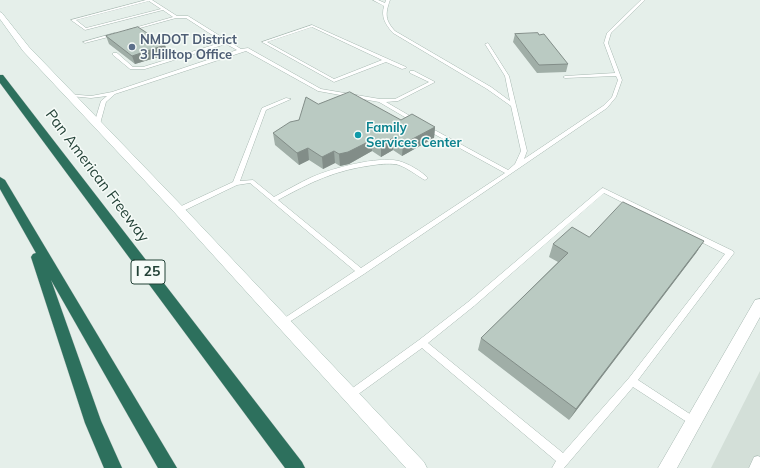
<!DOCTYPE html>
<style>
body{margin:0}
canvas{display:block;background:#e5efea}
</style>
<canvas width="760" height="468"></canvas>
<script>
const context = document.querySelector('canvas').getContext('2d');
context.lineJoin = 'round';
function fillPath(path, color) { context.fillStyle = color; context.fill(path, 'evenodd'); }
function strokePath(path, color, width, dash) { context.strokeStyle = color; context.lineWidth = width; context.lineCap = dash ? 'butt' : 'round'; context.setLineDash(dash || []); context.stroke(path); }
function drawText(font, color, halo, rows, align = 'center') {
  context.font = font + ' Mulish,sans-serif'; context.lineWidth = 3; context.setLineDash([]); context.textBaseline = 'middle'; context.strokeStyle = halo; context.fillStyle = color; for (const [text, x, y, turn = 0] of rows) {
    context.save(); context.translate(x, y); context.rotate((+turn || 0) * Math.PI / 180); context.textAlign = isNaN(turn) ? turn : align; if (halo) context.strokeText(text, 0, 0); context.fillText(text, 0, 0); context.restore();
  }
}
fillPath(new Path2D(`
 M760 371V468H711Z`), '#d3dfd8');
const service = new Path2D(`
 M146 0H152L177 16H188L241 49 248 48 321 89 380 99H395L429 82 410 73V71H414L435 82 398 101 386 102 417 120V122L415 123 379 102 318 91 246 51 115 94 106 102 100 124 97 126 95 125 94 124 101 101 107 96 91 98 70 96 68 95V94L91 96 112 92 237 50 226 44 145 69H130L113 55V53H117L133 67H143L223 42 186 18H176L129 31 127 30 173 17 163 10 85 30 71 20ZM149 1 161 9 86 28 76 20Z
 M373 0H378L385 3 386 0H390C385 14 385 20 395 31L491 87 510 101 505 76 485 44 488 43 509 76 527 151 524 159 603 106 612 97 618 80 616 76 565 78 563 77 565 76 615 73 604 43 607 33 641 0H645L611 33 608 43 622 80 616 97 607 108 364 274 283 326 280 325 279 323 280 321 355 271 250 183 237 185 181 212H179L176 210 177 208 233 182 262 108 286 98 291 99 266 110 240 181 253 180 274 197C287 190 299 183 312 177 333 168 377 156 399 161 409 164 421 171 428 178L425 180 423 179C415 174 407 168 399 165 391 163 382 164 374 165 335 170 311 182 278 200L361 268 505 173 425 129V127H429L508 170 515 164 521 151 511 106 487 89 393 33C385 24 381 17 384 6Z
 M312 25 406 67V68L402 69 386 62 334 82 262 42ZM312 27 382 60 334 79 267 42Z
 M115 33 117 34 116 35 85 43 83 42Z
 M603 188 733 251 734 253 638 380 696 418 698 421 696 424 693 426 690 424 633 387 564 468H552L556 461 422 348 353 398 350 399 347 398 345 395 347 392 419 340 468 302 601 189ZM604 193 725 254 629 378 563 453 428 343 474 306Z
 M758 456 760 457V468H749L754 457Z`);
const minor = new Path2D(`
 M760 299V317L677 468H658L755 300Z`);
const secondary = new Path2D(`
 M0 12 2 13 29 47 183 207 424 462 427 468H406L175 213 23 51 0 19Z`);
const motorway = new Path2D(`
 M0 75H3L302 462 305 468H285L0 83Z
 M0 177 5 180 177 468H158L51 280 101 421 122 468H104L85 423 31 257 33 254 36 253 0 189Z`);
strokePath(service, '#a7b8b1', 1);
strokePath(minor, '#a7b8b1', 1);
strokePath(secondary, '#a3bbb1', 1);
strokePath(motorway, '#c1cac7', 1);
fillPath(service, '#fff');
fillPath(minor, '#fff');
fillPath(secondary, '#fff');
fillPath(motorway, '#2d705d');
fillPath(new Path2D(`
 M515 34 568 64 566 72 537 73 513 42Z
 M106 36 165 45 168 54 135 64 109 44Z
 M318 104 435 127 434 138 402 156 393 150 381 157 372 151 349 164 340 166 335 163 323 169 309 160 299 165 275 145 273 133 299 120Z
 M589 237 704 241 696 253 569 420 478 350 481 338 558 262 549 257 553 244Z`), '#a0aea7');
fillPath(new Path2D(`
 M165 45 168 54 135 64 132 56Z
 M435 127 434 138 402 156 403 144Z
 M393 138V150L381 157V145Z
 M372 140V151L349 164 340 166 339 154Z
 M308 148 309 160 299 165 297 153Z
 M334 151 335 163 323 169 322 157Z
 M704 241 696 253 569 420 576 409Z`), '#828d88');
const building = new Path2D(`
 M138 27 165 45 132 56 106 36Z
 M538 33 539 35 544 34 568 64 539 65 515 34Z
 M350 92 401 120 412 114 435 127 403 144 393 138 381 145 372 140 348 152 339 154 334 151 322 157 308 148 297 153 273 133 290 122 299 120 306 97 318 104Z
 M623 202 704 241 576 409 481 338 568 253 553 244 572 227 589 237Z`);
fillPath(building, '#bacac2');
strokePath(building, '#828d88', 1);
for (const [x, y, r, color] of [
 [132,47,4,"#5c6f8a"],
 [358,135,4,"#0f9aa8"]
]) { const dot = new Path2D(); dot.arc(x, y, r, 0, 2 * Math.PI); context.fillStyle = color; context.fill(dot); strokePath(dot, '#f6fbf8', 1.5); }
drawText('bold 13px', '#4e5e75', '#f6fbf8', [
 ["NMDOT District",140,40],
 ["3 Hilltop Office",140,55]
], 'left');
drawText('bold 13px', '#0d838f', '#f6fbf8', [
 ["Family",366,128],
 ["Services Center",366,143]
], 'left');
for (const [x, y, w] of [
 [148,272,34]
]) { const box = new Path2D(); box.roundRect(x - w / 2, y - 12, w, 24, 3); context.fillStyle = '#f6fbf8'; context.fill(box); strokePath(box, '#234237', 1); }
drawText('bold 14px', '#234237', null, [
 ["I 25",148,272]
]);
drawText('15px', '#234237', '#f6fbf8', [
 ["Pan American Freeway",97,176,53]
]);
</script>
